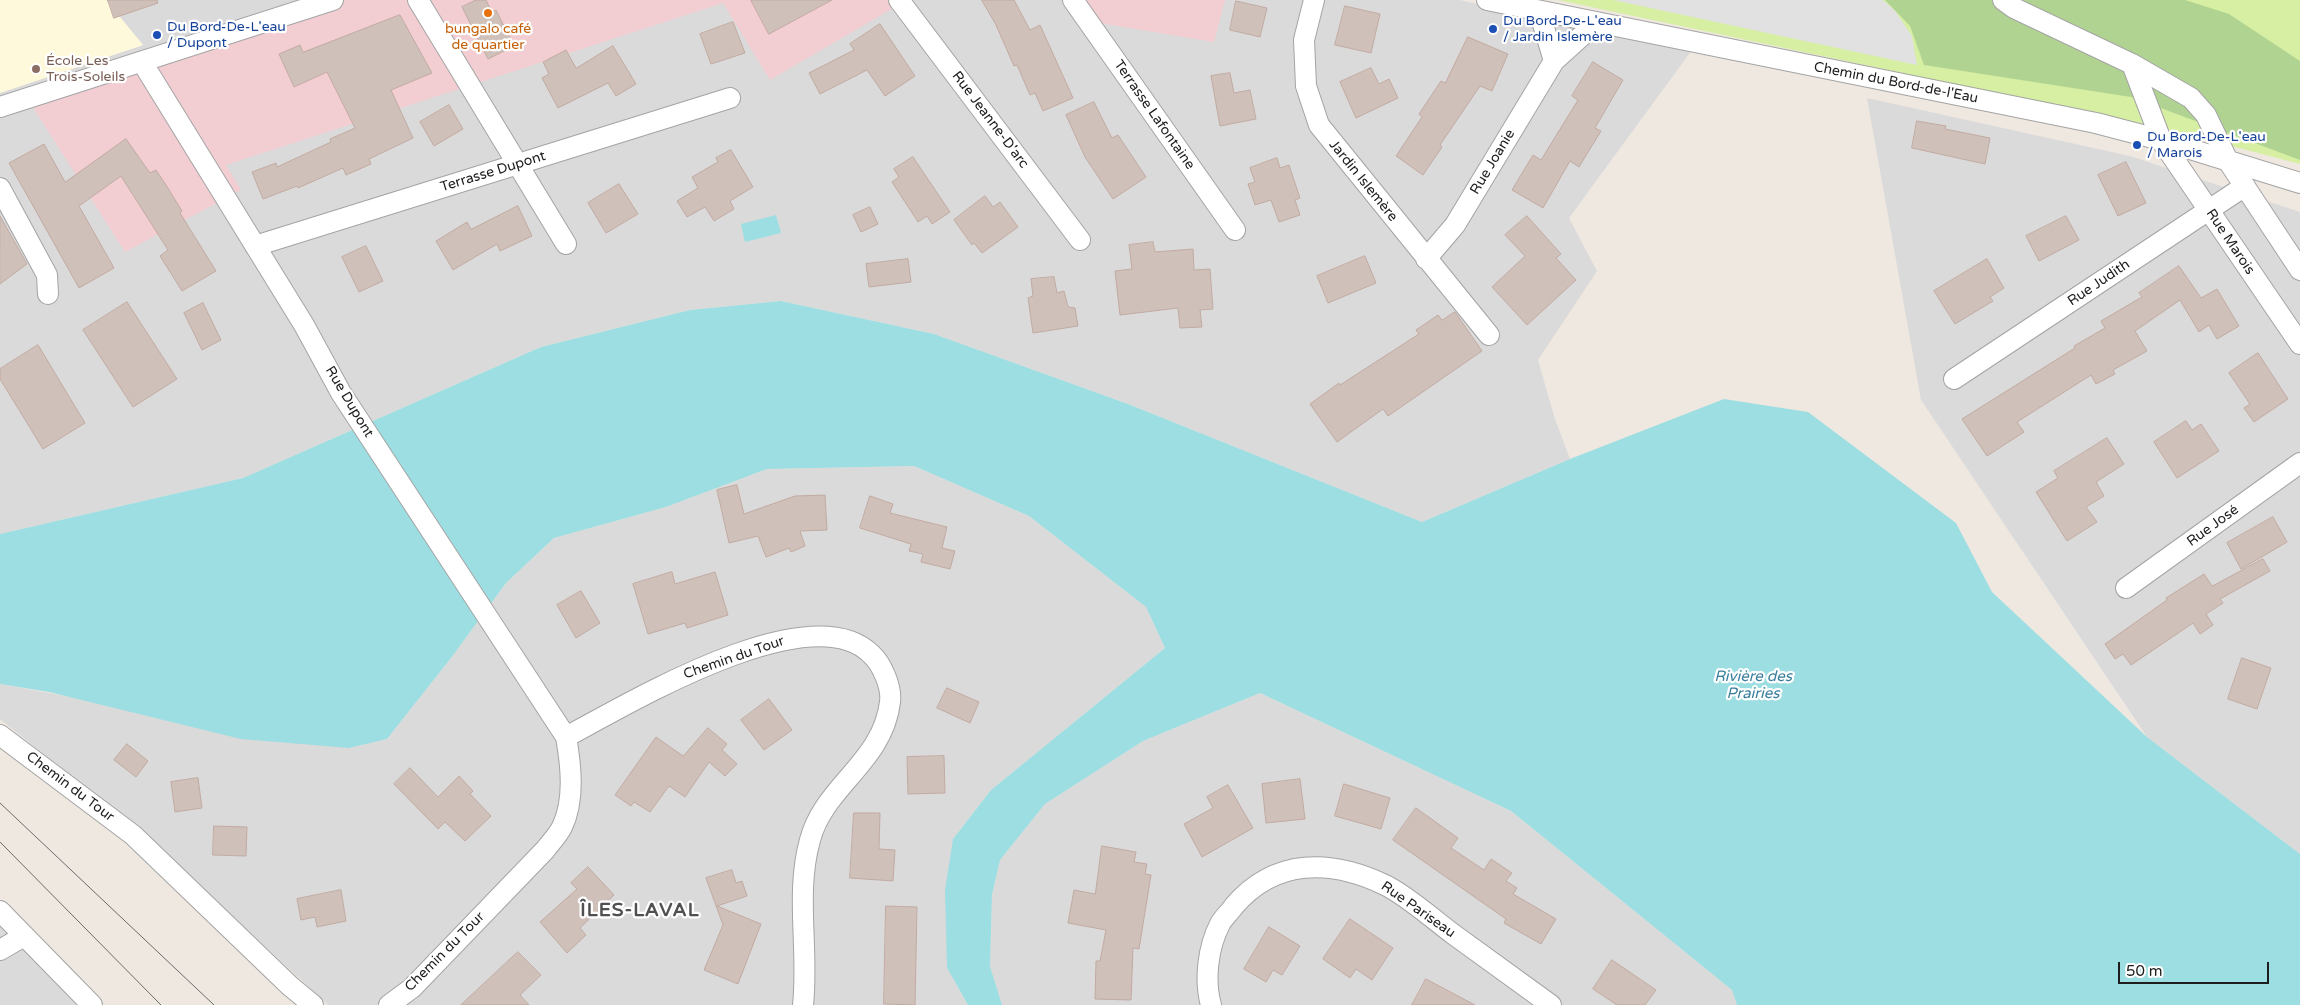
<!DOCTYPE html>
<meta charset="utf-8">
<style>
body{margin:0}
#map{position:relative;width:2300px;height:1005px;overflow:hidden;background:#efe8e1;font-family:"Varela Round",sans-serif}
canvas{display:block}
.scale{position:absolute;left:2118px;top:962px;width:151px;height:22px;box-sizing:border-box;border:2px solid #1d1d1d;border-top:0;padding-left:6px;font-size:15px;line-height:18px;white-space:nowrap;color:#1d1d1d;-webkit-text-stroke:4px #fff;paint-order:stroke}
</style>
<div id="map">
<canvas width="2300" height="1005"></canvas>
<div class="scale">50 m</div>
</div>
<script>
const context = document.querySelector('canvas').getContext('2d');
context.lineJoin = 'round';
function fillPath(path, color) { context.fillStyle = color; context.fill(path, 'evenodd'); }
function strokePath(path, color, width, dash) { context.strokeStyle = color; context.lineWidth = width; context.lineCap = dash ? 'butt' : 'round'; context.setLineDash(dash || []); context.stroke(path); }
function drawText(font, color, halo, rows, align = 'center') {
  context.font = font + ' "Varela Round",sans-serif'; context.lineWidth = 4.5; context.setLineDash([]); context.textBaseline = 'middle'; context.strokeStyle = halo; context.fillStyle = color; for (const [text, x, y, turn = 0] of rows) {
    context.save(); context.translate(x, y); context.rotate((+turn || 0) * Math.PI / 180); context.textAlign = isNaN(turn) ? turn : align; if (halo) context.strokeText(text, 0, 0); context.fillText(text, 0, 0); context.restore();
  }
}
fillPath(new Path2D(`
 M106 0H1460L1692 50 1569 218 1597 271 1538 360 1555 419 1570 459 1422 522 1128 404 934 334 781 301 690 310 541 347 243 478 0 534V93L143 45Z
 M1867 98 2130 156 2300 212V854L2147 737 1921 400Z
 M914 466 1029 516 1146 607 1165 648 991 790 953 839 947 968 968 1005H328L156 845 0 719V684L349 748 387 739 451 658 506 583 554 538 666 507 767 469Z
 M1260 693 1511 811 1732 990 1737 1005H1002L990 966 992 895 1000 860 1045 804 1143 741Z
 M0 920 81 1005H0Z`), '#dbdada');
fillPath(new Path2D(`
 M333 0H907L770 80 723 3 226 165 241 190 125 252 27 98Z
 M1071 0H1225L1214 42 1087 21Z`), '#f2ced3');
fillPath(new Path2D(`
 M0 0H106L143 45 0 93Z`), '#fff9db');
fillPath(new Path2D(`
 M1558 0H2300V164L2167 129Z`), '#d6efa2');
fillPath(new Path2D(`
 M1885 0H2185L2229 14 2300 61V160L2131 97 1924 65 1910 26Z`), '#b1d392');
fillPath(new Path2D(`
 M1613 0H1883L1895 11 1912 36 1917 65Z`), '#e1e1e1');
fillPath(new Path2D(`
 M776 215 781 233 745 242 741 224Z
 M781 301 934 334 1128 404 1422 522 1570 459 1724 399 1808 412 1956 523 1992 592 2147 737 2300 854V1005H1737L1732 990 1511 811 1260 693 1143 741 1045 804 1000 860 992 895 990 966 1002 1005H968L947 968 945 890 953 839 991 790 1165 648 1146 607 1029 516 914 466 767 469 666 507 554 538 506 583 451 658 387 739 349 748 241 739 49 692 0 684V534L243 478 541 347 690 310Z`), '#9ddee2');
const building = new Path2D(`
 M108 0H157L158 3 114 18Z
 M476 0H486L492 12 496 10 514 46 488 59 462 7Z
 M751 0H832L769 34Z
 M982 0H1014L1030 30 1040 25 1073 98 1043 111 1035 93 1030 95 1017 65 1014 66 996 25Z
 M1236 1 1267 8 1260 37 1230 30Z
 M1345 6 1380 14 1371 53 1335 45Z
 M400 15 432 73 391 90 413 138 369 159 371 164 346 175 343 168 298 188 297 186 263 199 252 172 276 163 277 167 331 142 330 139 355 128 327 72 294 87 279 54 300 45 303 52Z
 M733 22 745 53 711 64 700 34Z
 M880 24 915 76 885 96 867 70 820 94 809 73 854 50 850 44Z
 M1468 37 1508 54 1492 91 1480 86 1440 145 1442 147 1423 175 1396 156 1422 117 1419 114 1441 81 1445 83Z
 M613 46 636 84 616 96 608 83 558 108 542 78 549 74 543 62 566 50 576 68Z
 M1593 62 1623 80 1595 128 1601 131 1579 167 1570 161 1543 208 1512 190 1533 155 1541 160 1578 100 1572 96Z
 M1371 68 1379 84 1389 79 1398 98 1356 118 1340 82Z
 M1230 73 1234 93 1250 90 1256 119 1220 126 1211 76Z
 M1094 102 1112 138 1118 135 1146 177 1113 199 1085 157 1066 115Z
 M449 105 463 129 434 146 420 122Z
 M1917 121 1946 126 1945 129 1990 138 1985 164 1912 148Z
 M126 139 150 173 156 170 166 185 182 211 180 213 216 271 182 291 160 256 168 250 121 176 79 206 114 268 79 288 9 163 44 144 65 182Z
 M731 150 753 187 730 201 734 209 714 221 705 207 687 217 677 201 698 188 692 177 718 162 716 158Z
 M913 157 950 212 932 224 927 216 918 222 892 182 899 177 894 169Z
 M1277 158 1280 168 1289 165 1300 198 1295 200 1300 215 1279 222 1271 200 1255 205 1248 184 1255 182 1250 168Z
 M2126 162 2146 203 2118 216 2098 175Z
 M619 184 638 214 606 233 588 203Z
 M985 196 993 207 1000 202 1018 227 982 253 974 243 972 245 954 220Z
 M518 206 532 236 500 251 497 244 453 270 436 241 467 222 471 229Z
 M870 207 878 224 861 232 853 215Z
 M0 216 27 264 0 284Z
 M1527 216 1561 254 1556 258 1576 280 1527 325 1492 287 1525 256 1505 235Z
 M2066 216 2079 240 2039 261 2026 236Z
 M1153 242 1155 252 1193 249 1194 270 1210 269 1213 309 1200 310 1202 327 1180 328 1178 308 1120 315 1115 271 1132 269 1129 245Z
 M366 246 383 281 359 292 342 257Z
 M1365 256 1376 283 1328 303 1317 276Z
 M908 259 911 282 869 287 866 264Z
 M1987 259 2004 288 1990 297 1993 301 1955 324 1934 291Z
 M2179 266 2201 298 2217 289 2239 326 2217 339 2209 325 2199 332 2180 300 2135 331 2147 351 2113 370 2115 374 2096 384 2091 375 2017 422 2024 432 1987 456 1962 419 2075 348 2074 346 2105 328 2101 321 2142 297 2139 293Z
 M1054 277 1057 293 1064 291 1068 307 1075 308 1078 326 1033 333 1028 298 1033 296 1031 279Z
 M127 302 177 379 133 407 83 330Z
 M203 303 221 340 202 350 184 313Z
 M1455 312 1482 351 1388 416 1383 409 1337 442 1310 404 1339 383 1340 385 1419 334 1416 330 1438 315 1442 320Z
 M38 345 85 423 43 449 0 379V369Z
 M2258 353 2288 399 2254 422 2244 408 2250 404 2229 373Z
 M2186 421 2192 430 2201 424 2219 451 2177 478 2154 442Z
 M2107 438 2124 464 2096 482 2104 496 2086 507 2097 522 2067 541 2036 492 2058 478 2054 471Z
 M737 485 744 514 795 496 825 495 827 530 800 531 805 546 791 552 789 548 766 557 758 536 729 543 717 490Z
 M870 496 893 504 890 513 947 527 942 548 955 551 950 569 921 562 923 554 909 551 911 544 860 528Z
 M2273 517 2287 542 2241 569 2227 543Z
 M2263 559 2270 571 2220 599 2223 603 2206 614 2213 625 2200 634 2193 623 2131 665 2123 654 2115 659 2105 644 2167 600 2166 598 2204 574 2212 586Z
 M672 572 675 584 715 572 728 615 687 628 685 623 648 634 633 584Z
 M581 591 600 623 576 638 557 605Z
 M2242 658 2271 668 2257 709 2228 699Z
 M947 688 979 702 970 723 937 708Z
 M769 699 792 730 764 750 741 720Z
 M708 728 727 744 722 750 737 764 725 776 709 762 685 797 669 786 650 812 634 802 631 806 615 795 656 737 683 756Z
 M127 744 148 761 136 777 114 760Z
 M944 756 945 793 908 794 907 757Z
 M410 768 438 797 459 776 473 791 470 794 491 816 465 841 445 822 438 829 394 784Z
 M198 778 202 808 175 812 171 782Z
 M1300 779 1305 819 1266 823 1262 784Z
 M1344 784 1390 798 1381 829 1335 816Z
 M1228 785 1253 828 1202 857 1184 824 1213 808 1207 797Z
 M1416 808 1458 838 1451 848 1484 870 1491 859 1512 873 1506 881 1517 888 1513 894 1556 919 1541 944 1504 923 1506 919 1393 840Z
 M854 813H880L879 849 895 850 893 881 850 878Z
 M214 826 247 827 246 856 213 855Z
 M1102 846 1136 852 1134 862 1147 864 1145 874 1151 875 1139 949 1133 948 1131 1000 1095 999 1096 961H1100L1106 930 1068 923 1074 890 1095 894Z
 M588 867 614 895 580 928 586 935 567 953 540 922 577 889 571 883Z
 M732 870 736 883 742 881 747 896 717 906 761 924 738 984 704 970 723 925 706 878Z
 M341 890 346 921 317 927 315 917 301 920 297 899Z
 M886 906 917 907 915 1005 884 1004Z
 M1350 919 1393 948 1372 980 1356 969 1350 978 1323 959Z
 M1269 927 1300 946 1282 975 1273 970 1266 982 1244 969Z
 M518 952 541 975 520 995 529 1005H461Z
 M1612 960 1656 990 1645 1005H1617L1593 989Z
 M1426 979 1475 1005H1412Z`);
fillPath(building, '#cfc0ba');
strokePath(building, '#c2aba2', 1);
const minor = new Path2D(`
 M418 0 566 244
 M899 0 1080 240
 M1073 0 1235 230
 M1314 0 1304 40 1306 86 1319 125 1489 335
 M1487 0 2096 123 2161 140 2300 183
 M2003 0 2014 8 2132 64 2191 98 2206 115 2228 161 2300 270
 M1539 11 1554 61
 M142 62 304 325 341 393 566 737C571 765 575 800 562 827 558 835 551 842 545 850L412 988 389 1005
 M2132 64 2161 140 2300 344
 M0 107 333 0
 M0 188 47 275 48 294
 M255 246 730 98
 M1426 259 1455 225 1554 61 1596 23
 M1954 379 2245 186
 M2126 588 2300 463
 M0 735 133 835 290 986 313 1005
 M566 737C628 704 810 594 871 654 882 664 892 687 890 702 883 762 824 786 810 840 795 893 809 950 803 1005
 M0 911 92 1005
 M0 950 24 936
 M1211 1005C1204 980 1208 947 1220 924 1223 918 1230 912 1234 906 1275 858 1331 859 1385 885 1406 895 1433 919 1453 934 1485 957 1518 981 1551 1005`);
strokePath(minor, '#a4a4a4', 22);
strokePath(minor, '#fff', 20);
strokePath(new Path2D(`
 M0 803 214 1005
 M0 842 161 1005`), '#6b6b6b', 1);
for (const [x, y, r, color] of [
 [488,13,5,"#e8710a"],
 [1493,29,5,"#1a4fb4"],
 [157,35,5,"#1a4fb4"],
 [36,69,5,"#8d6e63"],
 [2137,145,5,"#1a4fb4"]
]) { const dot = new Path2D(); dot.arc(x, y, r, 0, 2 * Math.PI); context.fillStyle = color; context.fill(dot); strokePath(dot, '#fff', 2); }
drawText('14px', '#164399', '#fff', [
 ["Du Bord-De-L'eau",1503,21],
 ["/ Jardin Islemère",1503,37],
 ["Du Bord-De-L'eau",167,27],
 ["/ Dupont",167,43],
 ["Du Bord-De-L'eau",2147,137],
 ["/ Marois",2147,153]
], 'left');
drawText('14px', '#c56008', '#fff', [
 ["bungalo café",488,29],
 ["de quartier",488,45]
]);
drawText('14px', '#785e54', '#fff', [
 ["École Les",46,61],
 ["Trois-Soleils",46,77]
], 'left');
drawText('14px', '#1d1d1d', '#fff', [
 ["Chemin du Bord-de-l'Eau",1896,83,11],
 ["Terrasse Lafontaine",1154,115,55],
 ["Rue Jeanne-D'arc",990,120,53],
 ["Rue Joanie",1493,162,-59],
 ["Terrasse Dupont",493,172,-17],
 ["Jardin Islemère",1363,181,51],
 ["Rue Marois",2230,242,56],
 ["Rue Judith",2099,283,-34],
 ["Rue Dupont",349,402,59],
 ["Rue José",2213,526,-36],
 ["Chemin du Tour",734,658,-19],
 ["Chemin du Tour",70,787,37],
 ["Rue Pariseau",1418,910,35],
 ["Chemin du Tour",445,952,-45]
]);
drawText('italic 15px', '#397d9c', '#fff', [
 ["Rivière des",1753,677],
 ["Prairies",1753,694]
]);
context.letterSpacing = '1px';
drawText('bold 19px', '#505050', '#fff', [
 ["ÎLES-LAVAL",640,911]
]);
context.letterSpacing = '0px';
</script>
